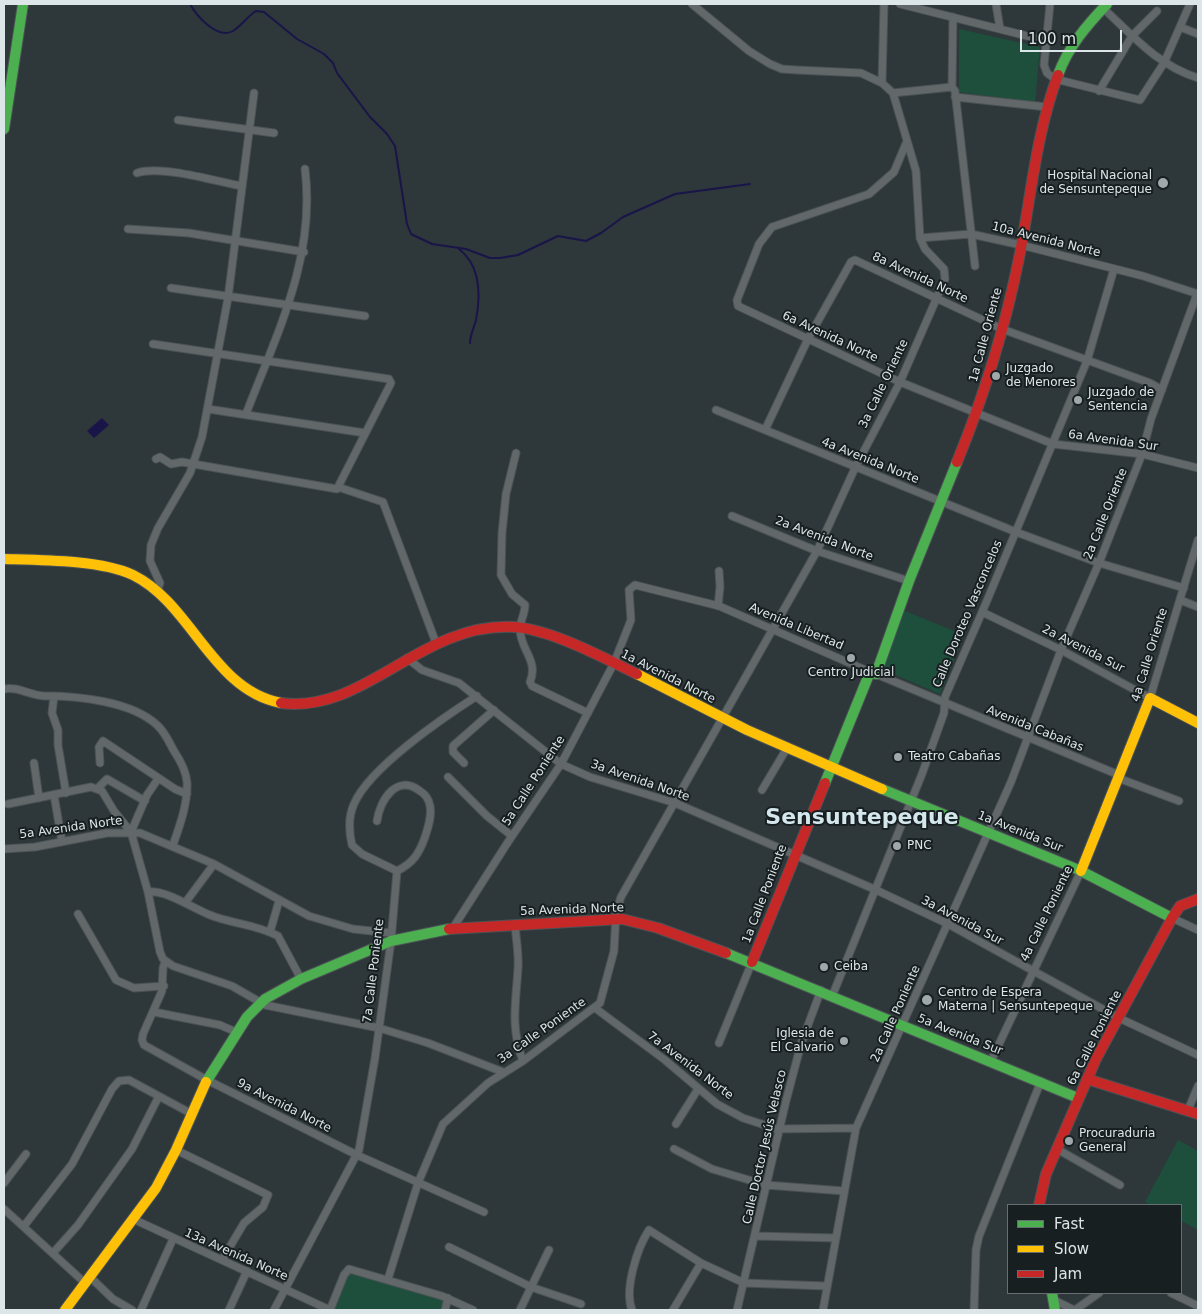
<!DOCTYPE html>
<meta charset="utf-8">
<style>
body{margin:0}
#map{position:relative;width:1202px;height:1314px;overflow:hidden;background:#2e373a;font-family:"DejaVu Sans",sans-serif}
canvas{display:block}
.frame{position:absolute;inset:0;border:5px solid #dce5e8;pointer-events:none}
.legend{position:absolute;left:1007px;top:1204px;width:175px;height:90px;box-sizing:border-box;background:#181f21;border:1px solid #666e71;margin:0;padding:6px 9px;list-style:none;font-size:15px;color:#dce5e8}
.legend li{display:flex;align-items:center;gap:10px;height:25px}
.legend b{width:25px;border:1px solid #666e71}
.scale{position:absolute;left:1020px;top:30px;width:102px;height:22px;box-sizing:border-box;border:2px solid #dce5e8;border-top:0;padding-left:6px;font-size:15px;line-height:18px;white-space:nowrap;color:#dce5e8;-webkit-text-stroke:4px #181f21;paint-order:stroke}
</style>
<div id="map">
<canvas width="1202" height="1314"></canvas>
<div class="frame"></div>
<ul class="legend">
<li><b style="height:6px;background:#4caf50"></b>Fast</li>
<li><b style="height:6px;background:#ffc107"></b>Slow</li>
<li><b style="height:6px;background:#c62828"></b>Jam</li>
</ul>
<div class="scale">100 m</div>
</div>
<script>
const context = document.querySelector('canvas').getContext('2d');
context.lineJoin = 'round';
function fillPath(path, color) { context.fillStyle = color; context.fill(path, 'evenodd'); }
function strokePath(path, color, width, dash) { context.strokeStyle = color; context.lineWidth = width; context.lineCap = dash ? 'butt' : 'round'; context.setLineDash(dash || []); context.stroke(path); }
function drawText(font, color, halo, rows, align = 'center') {
  context.font = font + ' "DejaVu Sans",sans-serif'; context.lineWidth = 4; context.setLineDash([]); context.textBaseline = 'middle'; context.strokeStyle = halo; context.fillStyle = color; for (const [text, x, y, turn = 0] of rows) {
    context.save(); context.translate(x, y); context.rotate((+turn || 0) * Math.PI / 180); context.textAlign = isNaN(turn) ? turn : align; if (halo) context.strokeText(text, 0, 0); context.fillText(text, 0, 0); context.restore();
  }
}
fillPath(new Path2D(`
 M959 29 1040 47 1035 103 959 92Z
 M905 611 964 635 940 694 881 669Z
 M1178 1140 1198 1151V1230L1181 1221V1205H1151L1145 1202Z
 M347 1271 446 1298 444 1310H330Z`), '#1d4f3c');
fillPath(new Path2D(`
 M102 418 109 425 94 438 87 431Z`), '#1a1549');
strokePath(new Path2D(`
 M190 4C196 15 217 40 233 31 241 26 248 16 256 11L264 12 297 39 324 54 333 63 337 73 370 117 387 134 395 146 407 224 411 234 432 244 466 249 490 258H500L518 255 558 236 586 241 601 233 623 217 675 194 750 184
 M459 249C481 266 481 294 476 320 474 328 470 335 470 343`), '#1a1549', 2);
const street = new Path2D(`
 M900 4 1047 41
 M996 4 1000 29
 M1050 4 1044 65 1047 73 1055 79 1140 100 1164 63 1190 4
 M1103 8C1133 36 1157 65 1198 78
 M953 17 952 87 955 91 975 266
 M1180 27 1198 34
 M882 83 884 4
 M1099 91 1132 36 1157 11
 M893 93 952 87
 M955 97 1047 107
 M178 120 274 133
 M907 141 894 172 869 194 772 227 759 244 737 300 738 306 900 382 1053 444 1142 454 1198 468
 M137 173C161 165 215 181 241 186
 M128 229 189 233 304 252
 M920 238 971 234 1021 245 1143 276 1198 294
 M171 288 365 316
 M153 344 389 379 391 383 338 487
 M208 409 365 433
 M716 410 1016 532 1099 563 1184 588
 M246 414C277 333 316 258 305 169
 M765 430 808 339 851 262 855 260 1002 329 1150 383 1162 390
 M516 453 506 494 502 533 501 575 512 594 525 605C525 614 520 621 520 629 520 650 539 660 530 682L532 686 588 713
 M156 459 160 457 171 464 182 462 337 489 338 487 383 502 436 643
 M732 516 817 551 909 581
 M157 591 160 583 150 561 151 545 158 528 190 473 202 437 228 298 254 93
 M1180 600 1198 607
 M718 606 720 587 719 571
 M982 612 1061 650 1150 698 1198 540
 M407 658 422 670 459 683 561 764 590 777 675 803 874 889 948 924 1119 1018 1198 1055
 M876 674 1119 775
 M4 689C18 686 31 696 45 696 78 696 131 701 157 725 165 732 169 742 174 751 180 760 186 770 187 782 188 803 180 825 173 845
 M54 696 52 713 58 730V745L66 793
 M34 763 39 798
 M100 763 99 747 103 741 175 789 187 794
 M464 763 453 752V746L494 710
 M448 777 487 816 512 836
 M1118 778 1179 801
 M98 788 107 779 145 801
 M762 790 787 748
 M54 795 62 842
 M8 804 91 787 102 791 114 811 131 832 148 892 160 952 163 959 173 966 232 986 265 1005 379 1028 428 1043 503 1072
 M377 821C380 800 397 773 420 791 425 794 429 800 430 806 432 816 428 828 425 837 419 854 413 863 397 871
 M131 832 147 795 158 779
 M4 849 35 847 107 833H140L214 864 309 916 353 929 391 933
 M148 892C165 889 194 909 210 915 232 924 256 924 278 936L301 979
 M185 903 214 864
 M78 914 116 980 134 988 164 986
 M1172 918 1198 930
 M515 924C516 939 519 954 518 968 516 1002 510 1027 523 1061
 M453 928 508 842 561 764 614 663 631 620 629 590 635 585 719 606 870 672
 M270 932 279 901
 M165 962 163 968 162 991 143 1034 142 1040 144 1045 207 1080 357 1155 484 1212
 M833 994 922 774 944 713 945 697 986 603 1087 361 1114 269
 M595 1008 665 1060 717 1104 743 1118 777 1129 856 1128
 M154 1012 220 1025 236 1032
 M719 1043 752 962
 M991 1061 1081 871
 M1188 1110 1198 1086
 M676 1124 698 1089
 M674 1149 712 1169 766 1185 844 1191
 M1057 1149 1120 1185
 M176 1150 268 1195 263 1207 244 1223 222 1260
 M4 1183 26 1154
 M4 1209 85 1283
 M133 1219 330 1310
 M24 1226 72 1164 112 1089 119 1081 129 1080 192 1114
 M755 1236 836 1238
 M449 1247 531 1287 581 1304
 M53 1253 78 1225 132 1149 158 1098
 M90 1277 113 1299 132 1310
 M388 1279 418 1183 443 1124 488 1083 523 1061 600 1003 614 951 616 913 621 897 817 551 855 468 900 382 945 279 944 269 925 249 920 238 916 171 893 93 882 83 861 73 797 70 782 69 770 64 749 51 692 4
 M1171 1293 1198 1306
 M1054 1300 1074 1310
 M141 1310 173 1239
 M229 1310 247 1271
 M274 1310 359 1150 375 1058 391 941 397 871 362 854 352 845C349 832 348 817 354 804 369 768 444 717 477 696
 M330 1310 344 1275 349 1269 442 1296 473 1310
 M445 1310 448 1298
 M520 1310 549 1250
 M632 1310C624 1290 637 1248 649 1230L701 1263 744 1283 826 1286
 M673 1310 701 1263
 M737 1310 786 1101 801 1044 821 990
 M823 1310 856 1128 1011 782 1061 650 1099 563 1142 454 1151 419 1197 294
 M974 1310 976 1250 979 1236 1041 1081
 M1075 1310 1099 1293`);
const fast = new Path2D(`
 M1058 75C1068 47 1087 25 1107 4
 M4 129 23 4
 M825 783 870 672 876 674 909 581 957 462
 M882 789 1079 870 1172 918
 M726 953 1078 1098
 M206 1082 247 1017 265 999 301 979 391 941 449 929
 M1052 1293 1055 1310`);
const slow = new Path2D(`
 M4 559C40 560 101 560 133 575 192 604 212 690 281 703
 M637 674 747 730 882 789
 M1081 871 1150 698 1198 723
 M65 1310 156 1188 176 1150 206 1082`);
const jam = new Path2D(`
 M957 462C984 396 1005 328 1019 258 1031 198 1036 133 1058 75
 M281 703C366 714 420 622 514 627 550 629 604 658 637 674
 M449 929 622 919 658 928 726 953
 M752 962 825 783
 M1087 1079 1198 1114
 M1039 1205 1046 1174 1096 1059 1172 918 1180 906 1198 899`);
strokePath(street, '#4b5255', 9);
strokePath(fast, '#4b5255', 12);
strokePath(slow, '#4b5255', 12);
strokePath(jam, '#4b5255', 12);
strokePath(street, '#62686a', 7);
strokePath(fast, '#4caf50', 10);
strokePath(slow, '#ffc107', 10);
strokePath(jam, '#c62828', 10);
for (const [x, y, r, color] of [
 [1163,183,6,"#9fa8ab"],
 [996,376,5,"#9fa8ab"],
 [1078,400,5,"#9fa8ab"],
 [851,658,5,"#9fa8ab"],
 [898,757,5,"#9fa8ab"],
 [897,846,5,"#9fa8ab"],
 [824,967,5,"#9fa8ab"],
 [927,1000,6,"#9fa8ab"],
 [844,1041,5,"#9fa8ab"],
 [1069,1141,5,"#9fa8ab"]
]) { const dot = new Path2D(); dot.arc(x, y, r, 0, 2 * Math.PI); context.fillStyle = color; context.fill(dot); strokePath(dot, '#181f21', 2); }
drawText('12px', '#dce5e8', '#181f21', [
 ["Hospital Nacional",1152,176,"right"],
 ["de Sensuntepeque",1152,190,"right"],
 ["Juzgado",1006,369],
 ["de Menores",1006,383],
 ["Juzgado de",1088,393],
 ["Sentencia",1088,407],
 ["Centro Judicial",851,673,"center"],
 ["Teatro Cabañas",908,757],
 ["PNC",907,846],
 ["Ceiba",834,967],
 ["Centro de Espera",938,993],
 ["Materna | Sensuntepeque",938,1007],
 ["Iglesia de",834,1034,"right"],
 ["El Calvario",834,1048,"right"],
 ["Procuraduria",1079,1134],
 ["General",1079,1148]
], 'left');
drawText('12px', '#dce5e8', '#181f21', [
 ["10a Avenida Norte",1046,240,14],
 ["8a Avenida Norte",920,278,25],
 ["1a Calle Oriente",986,335,-75],
 ["6a Avenida Norte",830,337,25],
 ["3a Calle Oriente",884,384,-64],
 ["6a Avenida Sur",1113,441,8],
 ["4a Avenida Norte",870,461,22],
 ["2a Calle Oriente",1106,514,-68],
 ["2a Avenida Norte",824,539,21],
 ["Calle Doroteo Vasconcelos",968,614,-67],
 ["Avenida Libertad",796,627,23],
 ["2a Avenida Sur",1083,649,27],
 ["4a Calle Oriente",1150,655,-73],
 ["1a Avenida Norte",668,677,27],
 ["Avenida Cabañas",1035,729,22],
 ["5a Calle Poniente",534,781,-57],
 ["3a Avenida Norte",640,781,19],
 ["5a Avenida Norte",71,828,-8],
 ["1a Avenida Sur",1020,832,22],
 ["1a Calle Poniente",765,894,-69],
 ["5a Avenida Norte",572,910,-2],
 ["4a Calle Poniente",1047,914,-64],
 ["3a Avenida Sur",962,921,28],
 ["7a Calle Poniente",374,971,-83],
 ["2a Calle Poniente",896,1014,-66],
 ["3a Calle Poniente",542,1031,-35],
 ["5a Avenida Sur",960,1035,22],
 ["6a Calle Poniente",1095,1038,-63],
 ["7a Avenida Norte",690,1066,37],
 ["9a Avenida Norte",284,1106,27],
 ["Calle Doctor Jesús Velasco",765,1147,-77],
 ["13a Avenida Norte",236,1255,24]
]);
drawText('bold 22px', '#d4e7ed', '#181f21', [
 ["Sensuntepeque",862,818]
]);
</script>
